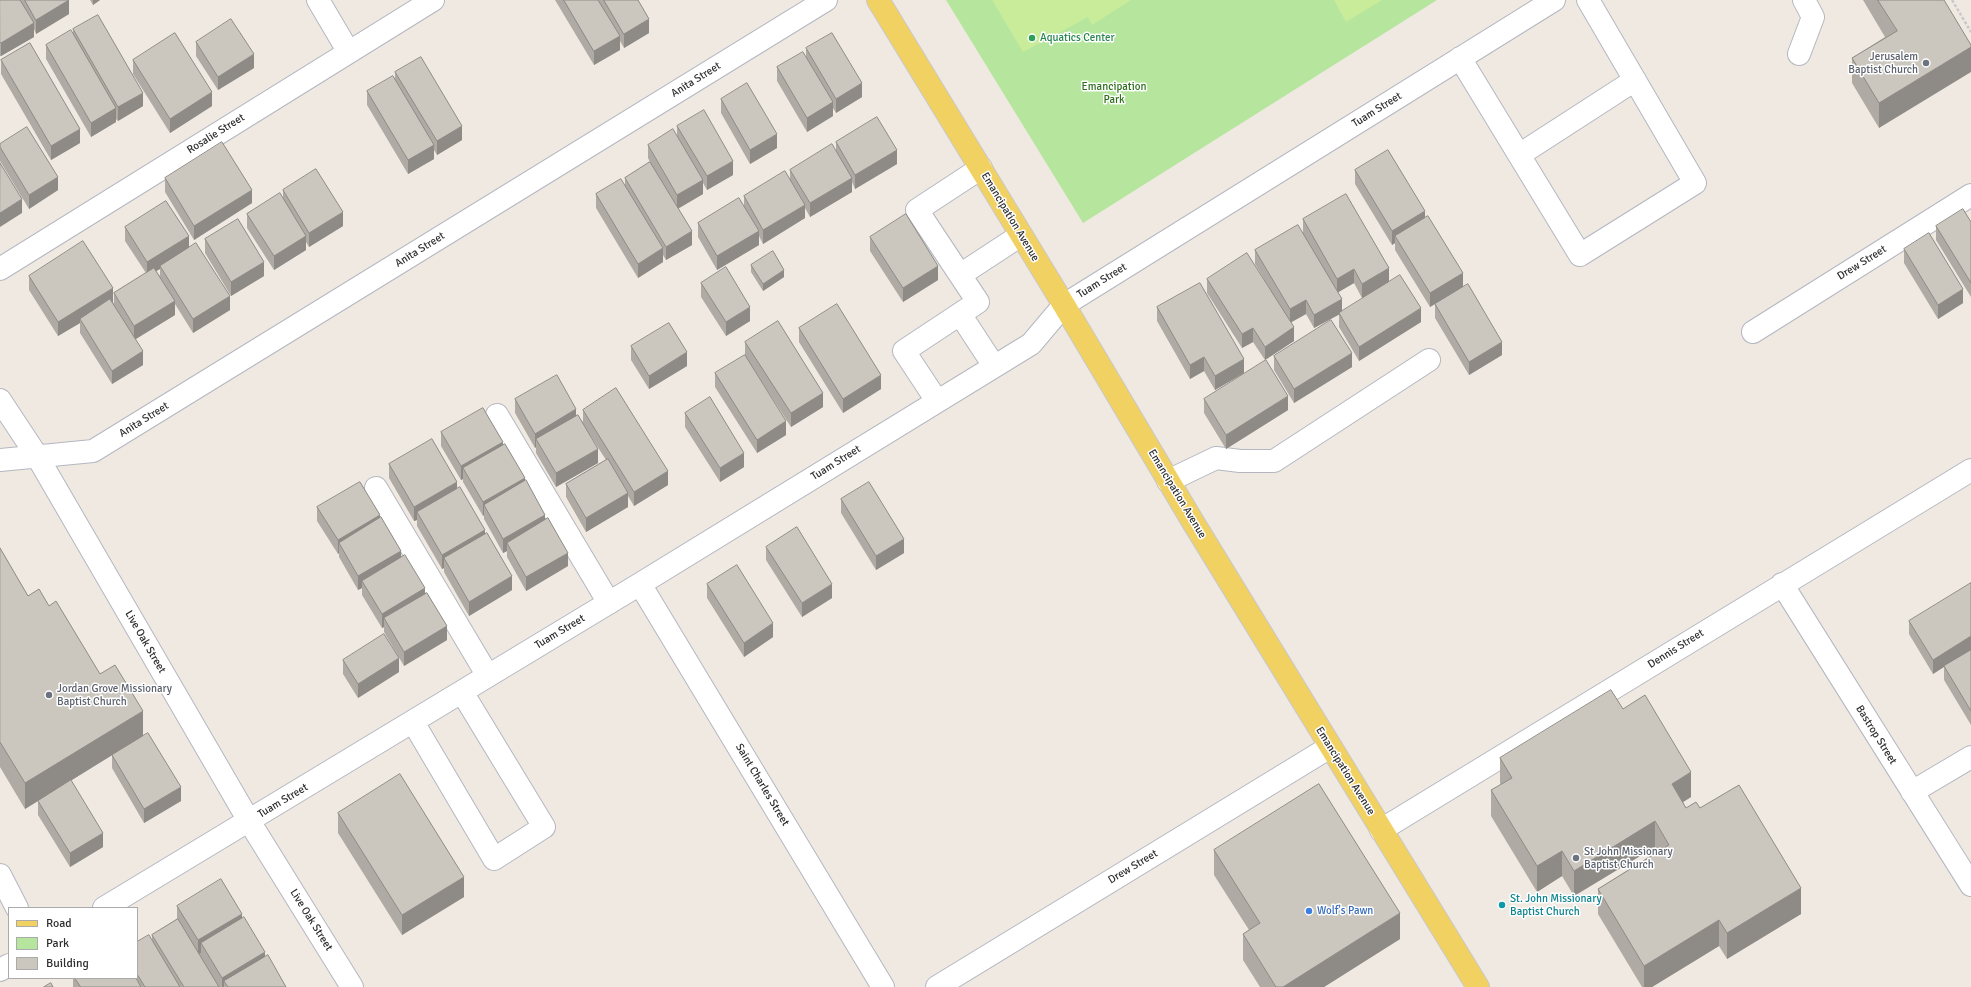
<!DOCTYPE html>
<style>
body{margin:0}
#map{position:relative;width:1971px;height:987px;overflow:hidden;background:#efe9e1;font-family:Signika,sans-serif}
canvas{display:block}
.legend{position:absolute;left:8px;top:907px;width:130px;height:72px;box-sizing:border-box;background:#fff;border:1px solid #ababab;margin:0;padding:5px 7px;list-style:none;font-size:12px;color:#2e2e2e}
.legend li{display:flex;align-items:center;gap:8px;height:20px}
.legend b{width:20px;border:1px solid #ababab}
</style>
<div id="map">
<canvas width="1971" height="987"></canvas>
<ul class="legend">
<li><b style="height:5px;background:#f2d163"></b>Road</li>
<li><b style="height:11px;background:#b6e59e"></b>Park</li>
<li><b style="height:11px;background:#cbc7bf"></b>Building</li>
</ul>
</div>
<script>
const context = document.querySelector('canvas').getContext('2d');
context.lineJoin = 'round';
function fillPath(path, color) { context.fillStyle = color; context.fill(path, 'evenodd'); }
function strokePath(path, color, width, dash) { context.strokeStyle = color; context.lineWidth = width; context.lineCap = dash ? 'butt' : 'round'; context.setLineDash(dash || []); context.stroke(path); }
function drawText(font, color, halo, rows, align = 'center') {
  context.font = font + ' Signika,sans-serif'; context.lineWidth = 3; context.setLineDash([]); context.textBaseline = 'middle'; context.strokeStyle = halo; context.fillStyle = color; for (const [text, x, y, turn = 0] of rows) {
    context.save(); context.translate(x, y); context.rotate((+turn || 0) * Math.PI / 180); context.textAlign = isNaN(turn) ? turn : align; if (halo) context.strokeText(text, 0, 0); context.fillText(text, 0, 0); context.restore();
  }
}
fillPath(new Path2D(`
 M946 0H1437L1083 223Z`), '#b6e59e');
fillPath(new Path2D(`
 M992 0H1131L1092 25 1088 17 1023 52Z
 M1334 0H1382L1346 22Z`), '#c9ec9a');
const minor = new Path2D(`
 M318 0 348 51
 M1799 54 1813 17 1804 0
 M1460 58 1580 255 1695 183 1588 0
 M1519 155 1635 80
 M0 269 433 0
 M960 275 1021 235
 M960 314 994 366
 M1753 332 1971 195
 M0 400 37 456 249 821 352 987
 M937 401 904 351 978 302 917 210 981 168
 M497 415 609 603
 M0 460 93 451 826 0
 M1168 481 1216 458 1240 461H1274L1429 360
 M376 488 488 676
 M640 584 883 987
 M1782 584 1971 885
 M413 722 494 859 544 827 462 692
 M1912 792 1971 757
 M1381 830 1971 470
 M0 875 17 908
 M104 908 640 584 1031 344 1064 305 1554 0
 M0 970 9 965
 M937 987 1330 747`);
const major = new Path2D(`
 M878 0 1064 305 1193 522 1478 987`);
strokePath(minor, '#b4b7c1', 24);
strokePath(major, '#c9c9c9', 24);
strokePath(new Path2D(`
 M1952 0 1971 32`), '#c9c9c9', 2.5, [3, 2]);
strokePath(minor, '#fff', 22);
strokePath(major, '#f2d163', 22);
fillPath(new Path2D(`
 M0 0H69V14L36 34 34 29V37L1 56H0Z
 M90 0H100L93 5Z
 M555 0H638L649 33 624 48 620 41V50L594 65Z
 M1863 0H1944L1879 128 1852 83V58L1885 37Z
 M73 29 143 106 118 121 116 119V122L91 137 46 59V45L73 33Z
 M196 42 254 68 218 90 196 56Z
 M806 48 862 97 836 113 833 108V116L807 132 777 81V67L806 57Z
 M1 60 80 143 51 160 1 74Z
 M133 60 212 106 170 133 133 74Z
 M395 72 462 140 437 155 434 150V159L408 174 367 105V91L395 80Z
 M721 99 777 148 750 164 721 113Z
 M677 126 733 175 707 190 703 183V194L678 209 692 245 666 260 663 255V262L638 278 596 208V194L625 185V178L650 162 648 158V145L677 136Z
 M836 142 897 164 855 189 852 182V192L810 217 805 208V218L763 244 759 236V245L717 270 698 237V223L744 205V196L790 180V170L836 151Z
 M0 144 58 190 29 209 0 161Z
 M1355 170 1425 218 1463 287 1430 307 1395 250V243L1392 245 1355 184Z
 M165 178 252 203 194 240 165 192Z
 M283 190 343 226 309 247 306 242V250L274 270 247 228V214L283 198Z
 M1303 219 1389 282 1362 298 1354 283 1338 292 1342 311 1421 322 1359 361 1339 327V314L1314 328 1306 314 1291 322 1294 341 1265 360 1253 342 1242 348 1207 293V279L1271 291 1255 264V250L1303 233Z
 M1971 222V297L1936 240V226Z
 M125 227 189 248 230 310 193 333 175 304V315L136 339 143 365 112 384 80 333V323L58 336 29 290V276L113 302 114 304V293L146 273 125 241ZM160 269V276L156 271Z
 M870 237 938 280 903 302 870 251Z
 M205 239 264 276 231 296 205 253Z
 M1904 249 1963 303 1938 319 1904 263Z
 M751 265 784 277 763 291 751 272Z
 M701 283 750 321 726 336 701 297Z
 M1435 304 1502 355 1469 375 1435 318Z
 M1157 307 1244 373 1215 390 1204 371 1190 379 1157 321Z
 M799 328 881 389 843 413 799 342Z
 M745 342 823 407 791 427 745 356Z
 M631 346 687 366 649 389 631 360Z
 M1274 356 1352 367 1294 403 1274 370Z
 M715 373 786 435 757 453 715 387Z
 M515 399 576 415 583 422V410L668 485 634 506 628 496V507L586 532 566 497V484L606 460 590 435 598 463 556 487 536 453V447L535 448 515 413Z
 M1204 399 1288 410 1226 449 1204 413Z
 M685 413 744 467 720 482 685 427Z
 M441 432 503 444 525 481 545 520 568 566 526 591 507 557V551L503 553 484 519V515L483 516 463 482V479L461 480 441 446Z
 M389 464 457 489 485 534 512 590 469 616 444 572V568L442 569 417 526V520L414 521 389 478Z
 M841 499 904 553 876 570 841 513Z
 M317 507 380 518 401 557 425 594 447 640 404 666 384 632V627L382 628 362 595V588L358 590 339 557V553L338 554 317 521Z
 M766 547 832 598 802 617 766 560Z
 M0 548 28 596 49 606 100 674 143 736 181 801 144 823 112 768V755L25 809 0 767Z
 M707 584 773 637 744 657 707 598Z
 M1909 621 1971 650V725L1944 680V666L1933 674 1909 634Z
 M343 660 399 672 358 698 343 674Z
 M1623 709 1691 797 1683 802 1686 808H1700L1801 914 1727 959 1719 946 1652 987H1642L1598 914V889L1658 851 1655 847 1574 896 1562 876 1537 892 1491 816V790L1501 785 1500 783V758Z
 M38 801 103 847 70 867 38 815Z
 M338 813 464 897 402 935 338 833Z
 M1214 850 1400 939 1324 987H1260L1243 960V934L1249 930 1214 875Z
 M177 906 242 919 265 957 286 987H73V978H137V942L152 940V935L177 919Z`), '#afaba4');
fillPath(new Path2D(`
 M69 0V14L36 34V20Z
 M93 0H100L93 5Z
 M649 19V33L624 48V34Z
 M34 23V37L1 56V43Z
 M620 36V50L594 65V51Z
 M1971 47V72L1879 128V103Z
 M254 54V68L218 90V77Z
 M862 83V97L836 113V99Z
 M212 92V106L170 133V119Z
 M143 93V106L118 121V107Z
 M833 102V116L807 132V118Z
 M116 108V122L91 137V123Z
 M462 126V140L437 155V141Z
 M80 129V143L51 160V146Z
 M777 134V148L750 164V150Z
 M434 145V159L408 174V160Z
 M897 150V164L855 189V175Z
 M733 161V175L707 190V176Z
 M58 177V190L29 209V195Z
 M852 178V192L810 217V203Z
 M703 180V194L677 209V195Z
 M252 190V203L194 240V226Z
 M22 199V213L0 227V213Z
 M805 205V218L763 244V230Z
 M1425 211V225L1395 236V243L1392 245V231Z
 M343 212V226L309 247V233Z
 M692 231V245L666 260V247Z
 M759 231V245L717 270V256Z
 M189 236V250L160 266V269L147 276V262Z
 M306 236V250L274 270V256Z
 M663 248V262L638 278V264Z
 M264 262V276L231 296V282Z
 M938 266V280L903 302V288Z
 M1389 268V282L1362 298V284Z
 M1354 269V283L1337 293V279Z
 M784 270V277L763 291V284Z
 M1463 273V287L1430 307V293Z
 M113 288V302L80 319V323L58 336V322Z
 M1963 289V303L1938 319V305Z
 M230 296V310L193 333V319Z
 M1342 299V313L1314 328V315Z
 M1306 300V314L1290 323V309Z
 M175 301V315L134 340V326Z
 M750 307V321L726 336V322Z
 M1421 308V322L1359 361V347Z
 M1294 327V341L1265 360V347Z
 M1253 328V342L1242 348V334Z
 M1502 342V355L1469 375V362Z
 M143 351V365L112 384V371Z
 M687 352V366L649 389V376Z
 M1352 353V367L1294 403V389Z
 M1204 357V371L1190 379V365Z
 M1244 359V373L1215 390V376Z
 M881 375V389L843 413V399Z
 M823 393V407L791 427V413Z
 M1288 396V410L1226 449V435Z
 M576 409V423L536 439V447L535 448V434Z
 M786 421V435L757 453V440Z
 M503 442V456L463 468V479L461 480V466Z
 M598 449V463L556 487V473Z
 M744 453V467L720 482V468Z
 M668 471V485L634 506V492Z
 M525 478V491L484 505V515L483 516V502Z
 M457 482V496L417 512V520L414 521V507Z
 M628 493V507L586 532V518Z
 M380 515V529L339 543V553L338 554V540Z
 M545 515V529L507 543V551L503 553V539Z
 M485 530V544L444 558V568L442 569V555Z
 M904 539V553L876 570V556Z
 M401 551V564L362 581V588L358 590V576Z
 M568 553V566L526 591V577Z
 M512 576V590L469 616V602Z
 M832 584V598L802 617V603Z
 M425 588V602L384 618V627L382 628V614Z
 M773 623V637L744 657V643Z
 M447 626V640L404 666V652Z
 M1971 636V650L1933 674V660Z
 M399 658V672L358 698V684Z
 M143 711V736L25 809V783Z
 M1691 772V797L1672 809V784Z
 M181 787V801L144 823V809Z
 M1655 821V847L1574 896V871Z
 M103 833V847L70 867V853Z
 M1562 851V876L1537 892V866Z
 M464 877V897L402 935V915Z
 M1801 888V914L1727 959V933Z
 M1400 913V939L1324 987H1283Z
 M242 914V928L201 943V953L198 954V940Z
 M1719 920V946L1652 987H1644V966Z
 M265 952V966L224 981V987H222V978Z`), '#8e8b86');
const building = new Path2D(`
 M0 0H20L34 23 1 43 0 42Z
 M25 0H69L36 20Z
 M564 0H598L620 36 594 51Z
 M604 0H638L649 19 624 34Z
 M1878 0H1944L1971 45V47L1879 103 1852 58 1897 31Z
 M98 15 143 93 118 107 73 29Z
 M231 19 254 54 218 77 196 42Z
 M71 30 116 108 91 123 46 45Z
 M175 33 212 92 170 119 133 60Z
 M832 33 862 83 836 99 806 48Z
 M30 43 80 129 51 146 1 60Z
 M803 52 833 102 807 118 777 67Z
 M421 57 462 126 437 141 395 72Z
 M393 76 434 145 408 160 367 91Z
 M747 83 777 134 750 150 721 99Z
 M704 110 733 161 707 176 677 126Z
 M877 117 897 150 855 175 836 142Z
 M27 127 58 177 29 195 0 147V144Z
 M673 129 703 180 677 195 648 145Z
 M222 142 252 190 194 226 165 178Z
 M832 144 852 178 810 203 790 170Z
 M1388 150 1425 211 1392 231 1355 170Z
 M650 162 692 231 666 247 625 178Z
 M0 163 22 199 0 213Z
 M316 169 343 212 309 233 283 190Z
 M785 171 805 205 763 230 744 196Z
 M621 179 663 248 638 264 596 194Z
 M280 193 306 236 274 256 247 214Z
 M1346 194 1389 268 1362 284 1354 269 1337 279 1303 219Z
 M739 198 759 231 717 256 698 223Z
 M166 201 189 236 147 262 125 227Z
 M1963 209 1971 222V283L1936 226Z
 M906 214 938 266 903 288 870 237Z
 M1428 216 1463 273 1430 293 1395 236Z
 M238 219 264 262 231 282 205 239Z
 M1298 225 1342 299 1314 315 1306 300 1290 309 1255 250Z
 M1929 233 1963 289 1938 305 1904 249Z
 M83 241 113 288 58 322 29 276Z
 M196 243 230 296 193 319 160 266Z
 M773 251 784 270 763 284 751 265Z
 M1247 253 1294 327 1265 347 1253 328 1242 334 1207 279Z
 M726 267 750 307 726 322 701 283Z
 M154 268 175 301 134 326 114 293Z
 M1400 275 1421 308 1359 347 1339 313Z
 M1200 283 1244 359 1215 376 1204 357 1190 365 1157 307Z
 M1468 284 1502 342 1469 362 1435 304Z
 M110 299 143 351 112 371 80 319Z
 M837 304 881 375 843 399 799 328Z
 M1331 320 1352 353 1294 389 1274 356Z
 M778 321 823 393 791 413 745 342Z
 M669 323 687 352 649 376 631 346Z
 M745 355 786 421 757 440 715 373Z
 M1266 360 1288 396 1226 435 1204 399Z
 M557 375 576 409 535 434 515 399Z
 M616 388 668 471 634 492 583 410Z
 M710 397 744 453 720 468 685 413Z
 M483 408 503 442 461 466 441 432Z
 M578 415 598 449 556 473 536 439Z
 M432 439 457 482 414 507 389 464Z
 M505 444 525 478 483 502 463 468Z
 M608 459 628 493 586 518 566 484Z
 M526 480 545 515 503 539 484 505Z
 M360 482 380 515 338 540 317 507Z
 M869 482 904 539 876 556 841 499Z
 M460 487 485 530 442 555 417 512Z
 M381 517 401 551 358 576 339 543Z
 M548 518 568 553 526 577 507 543Z
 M797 527 832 584 802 603 766 547Z
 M487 533 512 576 469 602 444 558Z
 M0 548 28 596 39 589 49 606 56 601 100 674 115 665 143 711 25 783 0 742Z
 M405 555 425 588 382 614 362 581Z
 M737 565 773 623 744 643 707 584Z
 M1971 583V636L1933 660 1909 621Z
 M427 593 447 626 404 652 384 618Z
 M384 634 399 658 358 684 343 660Z
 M1971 650V711L1944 666Z
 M1611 690 1623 709 1645 695 1691 772 1672 784 1686 808 1696 802 1700 808 1739 785 1801 888 1727 933 1719 920 1644 966 1598 889 1669 845 1655 821 1574 871 1562 851 1537 866 1491 790 1512 778 1500 758Z
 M148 733 181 787 144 809 112 755Z
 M400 774 464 877 402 915 338 813Z
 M71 780 103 833 70 853 38 801Z
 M1319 784 1400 913 1283 987H1276L1243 934 1260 923 1214 850Z
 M221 879 242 914 198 940 177 906Z
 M244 917 265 952 222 978 201 943Z
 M178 919 219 987H184L152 935Z
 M149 935 180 987H145L137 974V942Z
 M268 955 286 987H228L224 981Z
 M75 978H136L141 987H81Z
 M51 983 53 987H44Z`);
fillPath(building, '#cbc7bf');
strokePath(building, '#8e8b86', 1);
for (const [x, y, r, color] of [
 [1032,38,4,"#2e9e5b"],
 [1926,63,4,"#6b7280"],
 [49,695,4,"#6b7280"],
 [1576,858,4,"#6b7280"],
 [1502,905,4,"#0f9aa8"],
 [1309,911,4,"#3f7fe0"]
]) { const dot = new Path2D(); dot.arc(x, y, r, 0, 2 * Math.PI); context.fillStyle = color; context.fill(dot); strokePath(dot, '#fff', 1.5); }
drawText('11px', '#27864d', '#fff', [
 ["Aquatics Center",1040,38]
], 'left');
drawText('11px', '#5b616d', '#fff', [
 ["Jerusalem",1918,57,"right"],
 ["Baptist Church",1918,70,"right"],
 ["Jordan Grove Missionary",57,689],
 ["Baptist Church",57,702],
 ["St John Missionary",1584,852],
 ["Baptist Church",1584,865]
], 'left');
drawText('11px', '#2e2e2e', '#fff', [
 ["Anita Street",696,80,-32],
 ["Tuam Street",1377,110,-32],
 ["Rosalie Street",216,134,-32],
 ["Emancipation Avenue",1010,217,59],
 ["Anita Street",420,250,-32],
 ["Drew Street",1862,263,-32],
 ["Tuam Street",1102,281,-32],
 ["Anita Street",144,420,-32],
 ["Tuam Street",836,463,-32],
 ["Emancipation Avenue",1177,494,59],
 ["Tuam Street",560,632,-31],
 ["Live Oak Street",145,642,60],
 ["Dennis Street",1676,649,-32],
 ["Bastrop Street",1876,735,58],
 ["Emancipation Avenue",1345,771,58],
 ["Saint Charles Street",762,785,59],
 ["Tuam Street",283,801,-31],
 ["Drew Street",1133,867,-31],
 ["Live Oak Street",311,920,58]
]);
drawText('11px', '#2c6e1b', '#fff', [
 ["Emancipation",1114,87],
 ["Park",1114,100]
]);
drawText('11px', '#0d838f', '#fff', [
 ["St. John Missionary",1510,899],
 ["Baptist Church",1510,912]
], 'left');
drawText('11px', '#366cbe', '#fff', [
 ["Wolf's Pawn",1317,911]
], 'left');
</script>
